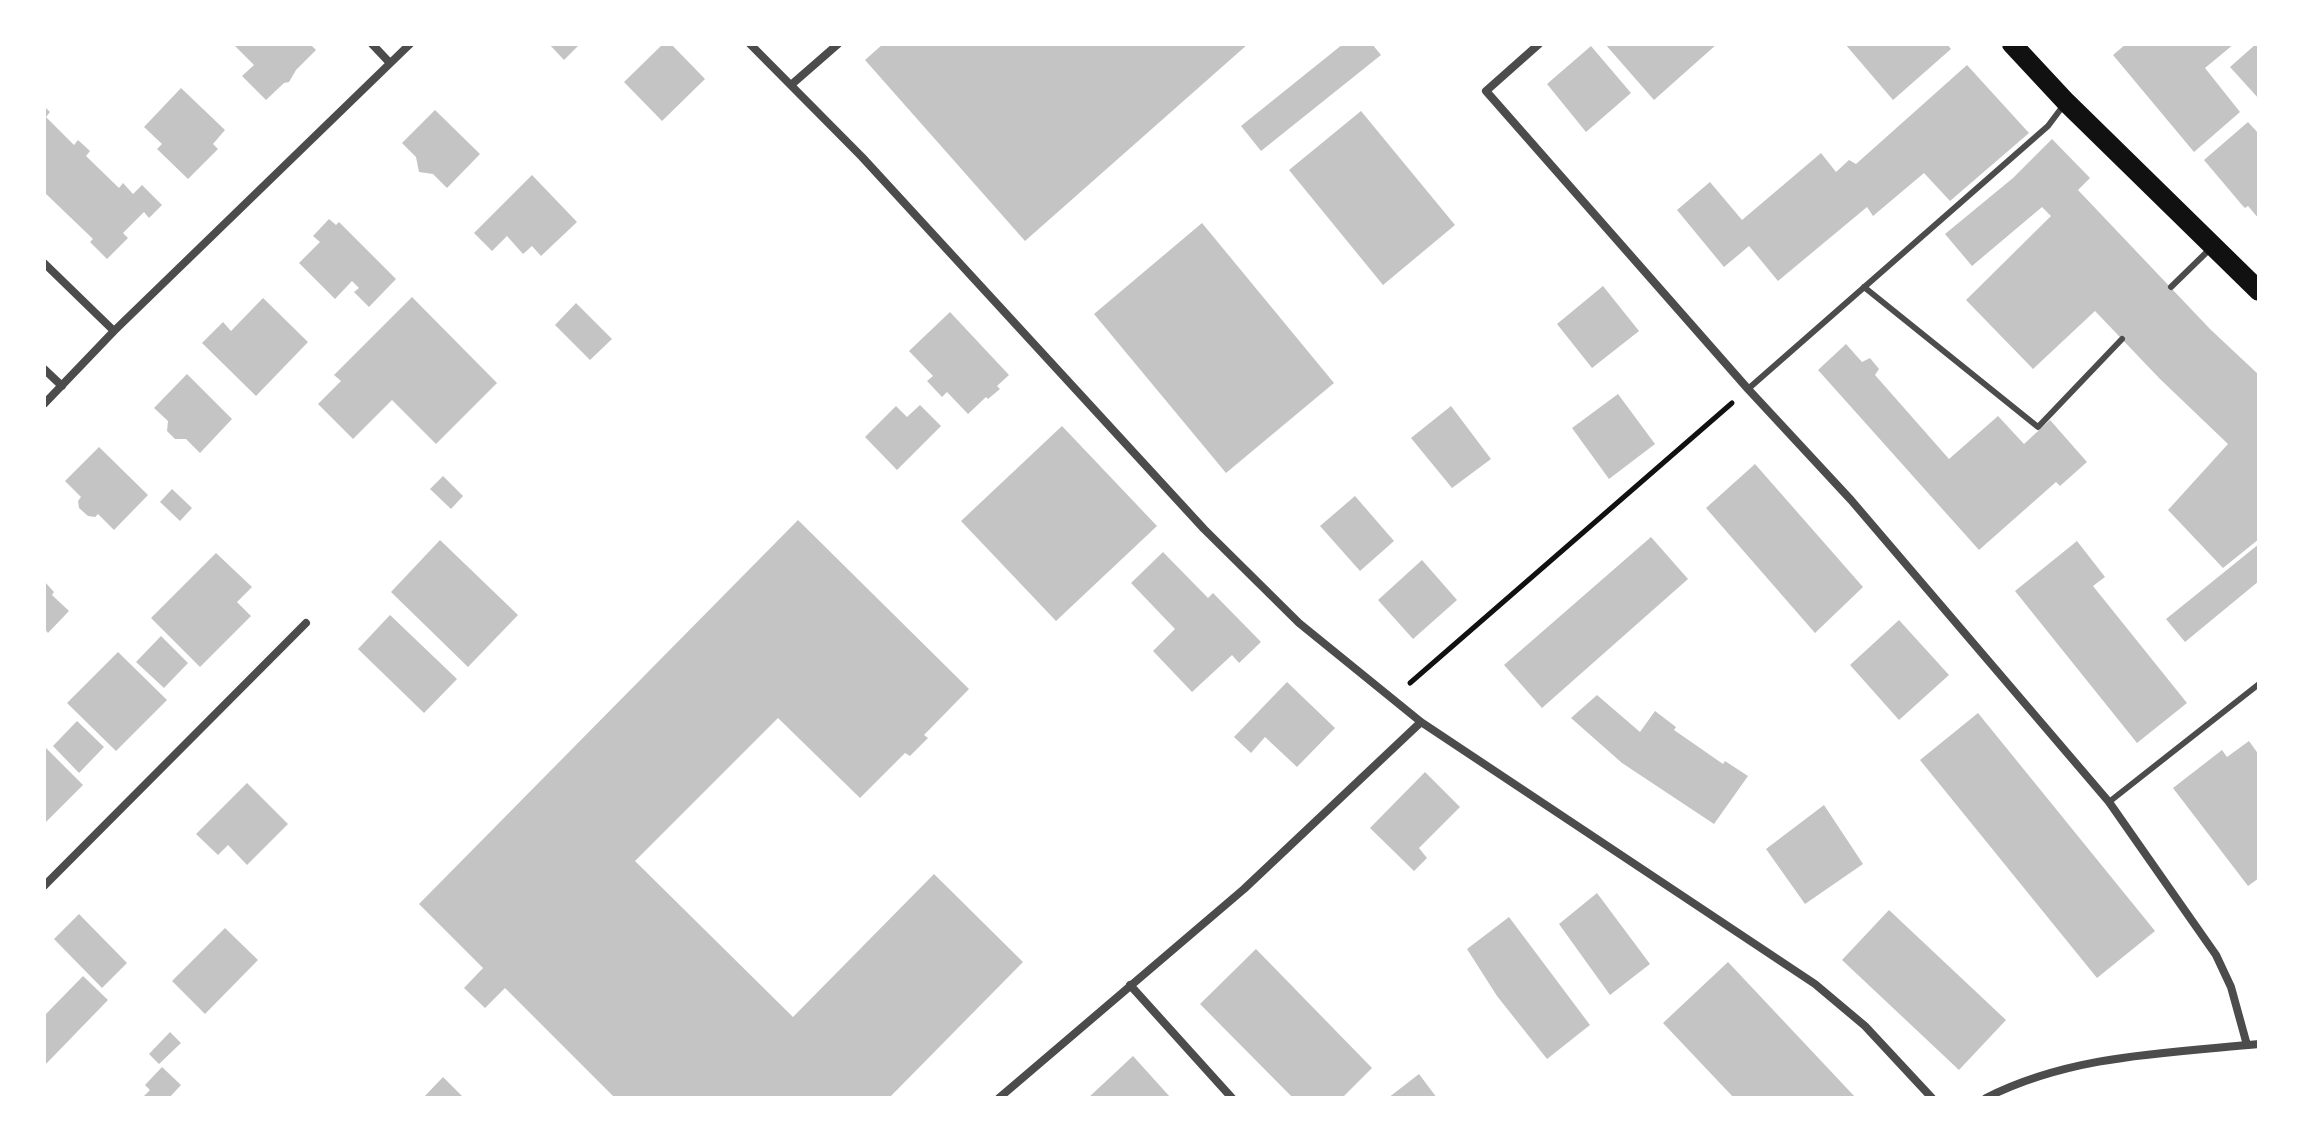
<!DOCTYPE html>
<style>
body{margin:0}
#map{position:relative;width:2303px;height:1142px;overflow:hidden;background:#fff;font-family:Lato,sans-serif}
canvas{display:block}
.frame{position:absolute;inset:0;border:46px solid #fff;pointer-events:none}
</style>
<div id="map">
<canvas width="2303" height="1142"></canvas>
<div class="frame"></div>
</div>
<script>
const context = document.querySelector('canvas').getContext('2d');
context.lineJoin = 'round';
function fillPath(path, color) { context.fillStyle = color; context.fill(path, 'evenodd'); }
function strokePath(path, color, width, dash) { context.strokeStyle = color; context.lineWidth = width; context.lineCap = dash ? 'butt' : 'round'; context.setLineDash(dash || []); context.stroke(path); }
fillPath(new Path2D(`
 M233 44H310L316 50 296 70 289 82 284 83 266 100 242 76 254 65Z
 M549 44H580L564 60Z
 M663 44H671L705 79 662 121 624 82Z
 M883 44H1248L1025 241 865 60Z
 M1343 44H1372L1381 55 1261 151 1241 126Z
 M1605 44H1717L1654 100Z
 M1845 44H1947L1951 49 1893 100Z
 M2126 44H2234L2205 68 2240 112 2194 152 2113 55Z
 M2256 44H2259V99L2230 67Z
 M1591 46 1631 93 1586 132 1547 84Z
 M1967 65 2029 133 1950 201 1924 173 1873 216 1867 207 1778 281 1749 246 1724 267 1677 210 1710 182 1742 220 1821 153 1836 172 1849 160 1856 164Z
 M181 88 225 130 213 144 218 149 188 179 157 149 162 144 144 127Z
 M44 106 50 112 46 117 74 145 78 140 90 151 86 156 119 188 123 183 133 194 142 185 162 205 149 218 144 212 123 233 128 238 107 259 90 242 93 239 44 192Z
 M435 110 480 154 447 188 433 174 419 172 416 157 402 143Z
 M1361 111 1455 225 1383 285 1289 170Z
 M2248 122 2259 134V219L2248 206 2245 208 2242 205 2204 160Z
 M2052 139 2090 178 2078 190 2210 329 2259 375V539L2223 568 2168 510 2228 444 2160 379 2095 311 2033 369 1966 300 2051 216 2042 207 1972 266 1945 234 2013 178Z
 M532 175 577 222 541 256 532 246 523 254 507 236 492 251 474 233Z
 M329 219 336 225 339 222 396 279 369 307 354 292 359 288 352 281 335 299 299 263 320 242 313 236Z
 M1202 223 1334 383 1226 473 1094 314Z
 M1603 286 1639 331 1592 368 1557 324Z
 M412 297 497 383 436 444 392 400 353 439 318 404 341 381 334 375Z
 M263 298 308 342 256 396 202 343 223 322 231 331Z
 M576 303 612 339 590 360 555 325Z
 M950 312 1009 375 997 386 1000 389 988 399 986 397 968 414 947 392 942 397 927 381 933 376 909 351Z
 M1846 344 1862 362 1870 358 1879 369 1875 375 1949 459 1998 416 2024 444 2050 420 2087 462 2060 486 2056 482 1979 550 1818 370Z
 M187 374 232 419 200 453 186 439H175L167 431 168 421 154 408Z
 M1618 394 1655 444 1609 479 1572 428Z
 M920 405 941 426 897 470 865 437 896 406 907 417Z
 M1451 406 1491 459 1452 488 1411 438Z
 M1062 426 1157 526 1056 621 961 521Z
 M99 447 148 495 114 530 98 514 95 517 88 516 79 508 78 501 81 497 65 481Z
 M1755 464 1863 587 1815 633 1706 508Z
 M443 476 463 496 451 509 430 489Z
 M172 489 192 508 180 521 160 502Z
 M1355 496 1394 541 1360 571 1320 526Z
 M798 520 969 689 924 735 928 738 910 756 905 753 860 798 778 718 635 861 793 1017 934 874 1023 962 889 1098H615L505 988 485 1008 464 988 483 968 419 904Z
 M1651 537 1688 579 1542 708 1504 665Z
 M440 540 518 615 468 667 391 592Z
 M2077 541 2105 577 2093 586 2187 703 2137 743 2015 591Z
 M2259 544V581L2185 642 2166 619Z
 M1163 552 1208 598 1213 593 1261 642 1239 663 1232 655 1192 692 1153 651 1175 629 1131 583Z
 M216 553 252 587 237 602 251 616 200 667 151 618Z
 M1422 560 1457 600 1413 639 1378 600Z
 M44 581 54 592 52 595 69 611 48 633 44 628Z
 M390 615 457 679 424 713 358 649Z
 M1899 620 1949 675 1899 720 1850 665Z
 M161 636 188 663 164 688 136 662Z
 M118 652 167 700 116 751 67 703Z
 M1287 682 1335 728 1297 767 1265 737 1251 753 1234 737Z
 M1597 695 1640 732 1655 711 1676 727 1674 730 1723 764 1725 761 1748 776 1714 824 1622 763 1571 718Z
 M1978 713 2155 931 2097 978 1920 760Z
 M77 721 104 747 79 773 53 746Z
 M2249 741 2259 755V878L2248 886 2173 788 2222 750 2227 757Z
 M44 746 83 785 44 824Z
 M1425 772 1460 807 1419 848 1427 858 1414 871 1370 828Z
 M247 783 288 824 247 865 228 845 218 855 196 834Z
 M1824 805 1863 864 1805 904 1766 849Z
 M1597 893 1650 964 1610 995 1559 924Z
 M1889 910 2006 1020 1959 1070 1842 960Z
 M79 914 127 963 102 988 54 939Z
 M1509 917 1590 1025 1547 1059 1497 996 1467 949Z
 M225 928 258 960 205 1014 172 981Z
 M1256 949 1372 1068 1342 1098H1293L1200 1004Z
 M1728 962 1856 1098H1734L1663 1023Z
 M83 976 108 1000 44 1066V1016Z
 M170 1032 181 1043 159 1064 149 1054Z
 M1133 1056 1171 1098H1088Z
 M162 1067 181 1085 169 1098H142L150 1090 145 1085Z
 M1419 1074 1437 1098H1388Z
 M443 1077 464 1098H423Z`), '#c4c4c4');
strokePath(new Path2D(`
 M1410 683 1732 403`), '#111', 5);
strokePath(new Path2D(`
 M1864 287 2038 427 2122 339
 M2171 287 2211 248
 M1748 389 2048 126 2063 106
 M2109 802 2259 684`), '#4c4c4c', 6);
strokePath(new Path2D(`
 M372 44 389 62
 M750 44 862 157 1204 529 1299 623 1421 722 1815 984 1865 1026 1932 1098
 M1539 44 1486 91 1748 389 1851 500 2109 802 2216 955 2231 987 2247 1045
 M791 85 838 44
 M44 263 114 331
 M44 369 62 386
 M44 404 114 331 410 44
 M44 886 306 623
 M1130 985 1232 1098
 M999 1098 1244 889 1421 722
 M1986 1098C2070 1055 2166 1053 2259 1044`), '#4c4c4c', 8);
strokePath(new Path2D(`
 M2012 44 2066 102 2259 291`), '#111', 20);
</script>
